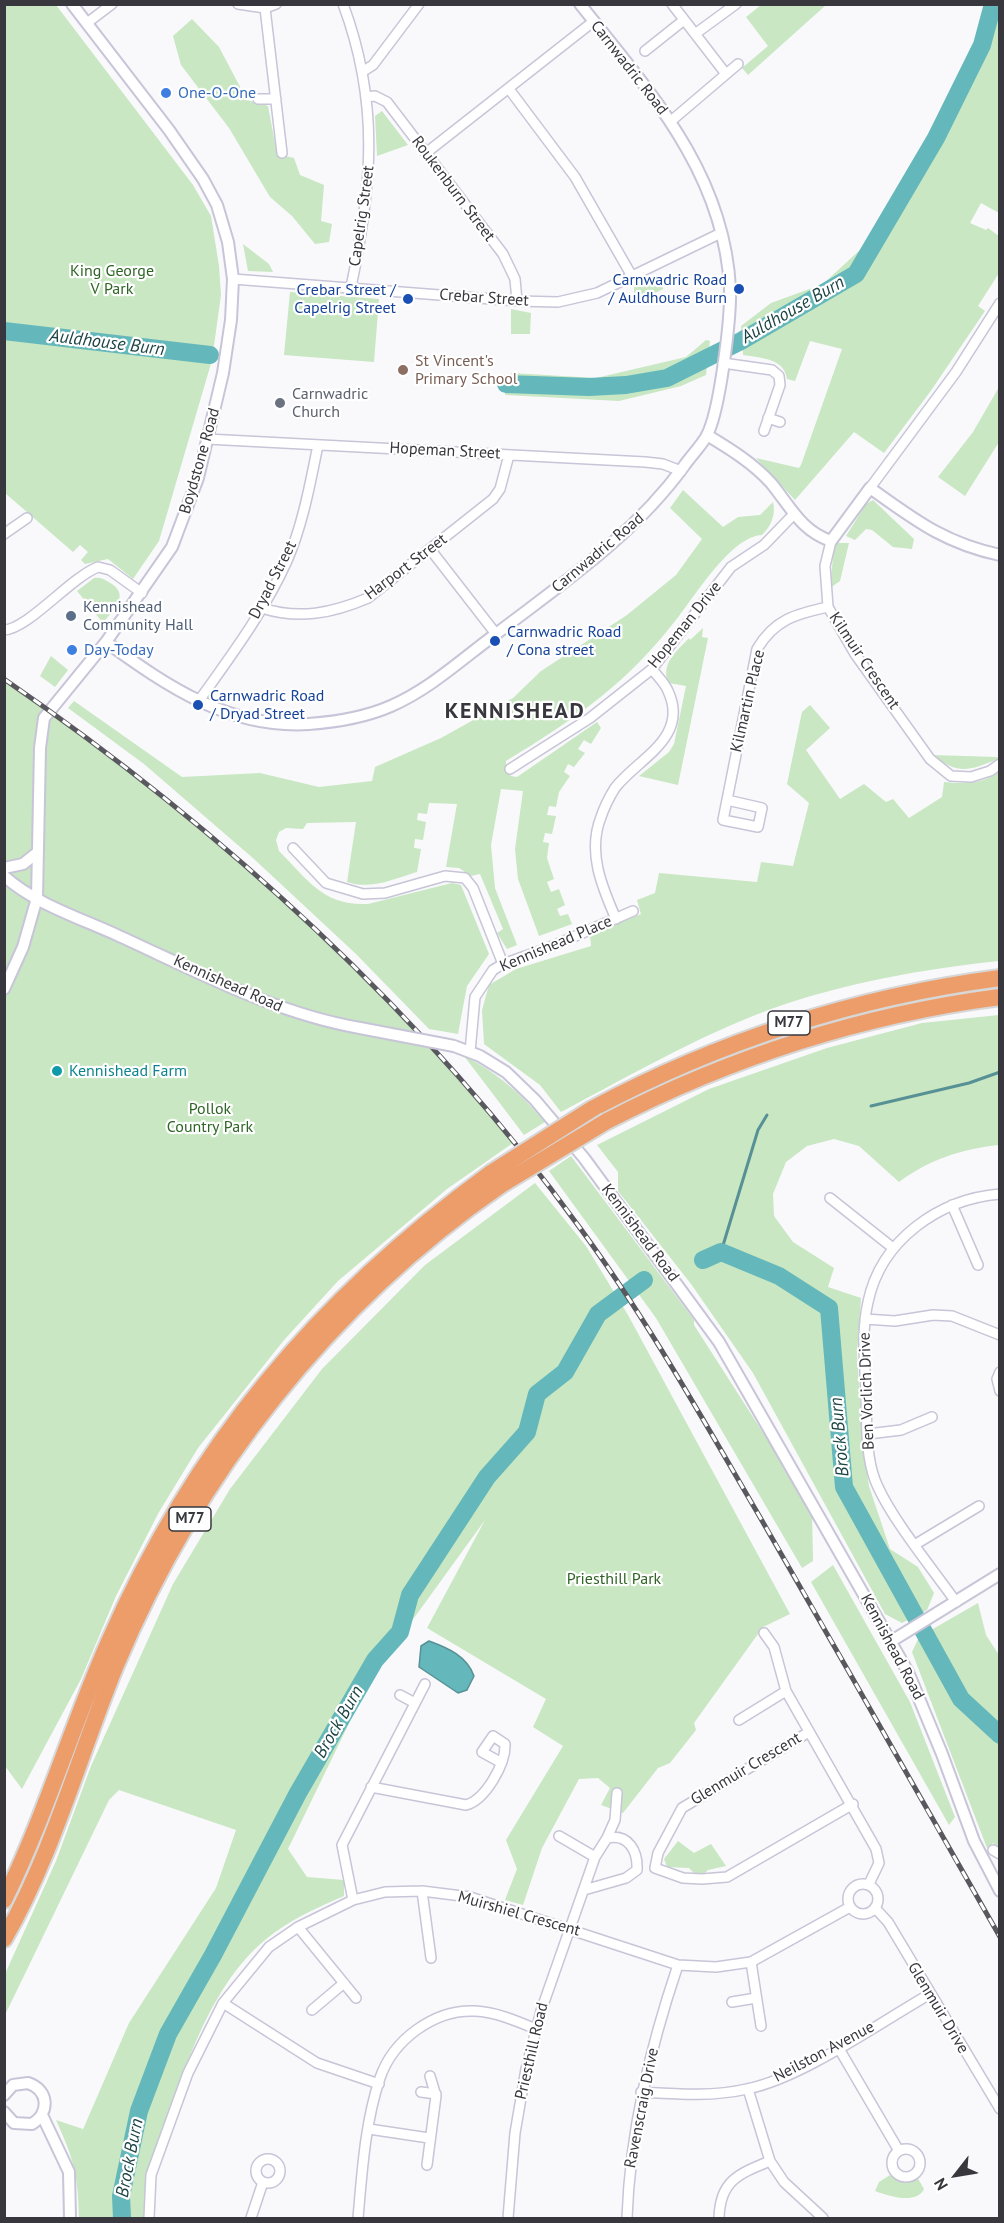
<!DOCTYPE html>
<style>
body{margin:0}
#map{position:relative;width:1004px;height:2223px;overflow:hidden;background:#f9f9fc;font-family:"PT Sans",sans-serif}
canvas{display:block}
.frame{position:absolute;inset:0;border:6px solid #38373e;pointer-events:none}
.north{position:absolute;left:926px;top:2145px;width:60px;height:60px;-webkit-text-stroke:4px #fff;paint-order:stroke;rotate:239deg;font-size:16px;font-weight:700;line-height:24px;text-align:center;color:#38373e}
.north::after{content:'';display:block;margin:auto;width:21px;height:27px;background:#38373e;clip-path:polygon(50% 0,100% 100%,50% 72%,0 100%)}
</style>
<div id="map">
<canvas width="1004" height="2223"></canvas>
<div class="frame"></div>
<div class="north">N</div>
</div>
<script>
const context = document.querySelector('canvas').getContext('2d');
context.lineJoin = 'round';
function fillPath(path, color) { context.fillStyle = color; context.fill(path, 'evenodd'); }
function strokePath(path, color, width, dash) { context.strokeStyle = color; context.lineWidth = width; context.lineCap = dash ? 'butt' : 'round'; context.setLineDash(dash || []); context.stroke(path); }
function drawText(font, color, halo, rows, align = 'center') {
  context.font = font + ' "PT Sans",sans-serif'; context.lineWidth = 4.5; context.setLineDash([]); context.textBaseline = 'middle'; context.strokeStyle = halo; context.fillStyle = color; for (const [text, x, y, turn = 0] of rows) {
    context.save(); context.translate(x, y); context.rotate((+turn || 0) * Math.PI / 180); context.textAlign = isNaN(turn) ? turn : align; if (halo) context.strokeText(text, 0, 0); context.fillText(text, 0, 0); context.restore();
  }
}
fillPath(new Path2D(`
 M5 4 56 5 193 185 211 216 219 266 221 295 212 360 159 541 133 579 108 559 85 564 81 560 88 552 80 545 73 552 5 493Z
 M761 5H826L748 75 742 68 768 46 746 17Z
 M986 5H999V213L981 203 970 223 986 230 988 228 999 236V273L978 306 985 311 930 392 884 453 854 432 795 500 756 458 799 468 801 465 842 349 810 341 795 381 787 379C784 358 761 358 743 355L741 326 771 303 823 284 862 248 980 45Z
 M192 19 219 47 247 100 268 106 277 154 294 158 300 175 324 185 321 221 332 224 329 242 315 244 292 216 270 197 229 128 181 65 173 36Z
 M382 111 408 145 377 156 375 116Z
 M243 244 269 264 273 272 248 271Z
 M657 276 663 284V289L651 295 634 294V287Z
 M290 292 379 299 374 362 284 355Z
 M511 309 531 313 530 334H511Z
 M706 340 710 341 706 375 681 386 619 401 505 395 506 376 512 373 596 378 686 357Z
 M999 387V442L965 496 938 477 973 432Z
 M683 490 723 527 738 517 760 515 773 502C776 515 771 526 762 535 732 536 697 593 679 616 627 684 578 717 506 761V768L511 776 517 777 597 722 601 728 591 744 584 740 578 749 585 753 574 767 568 764 564 772 570 776 559 792 556 807 549 806 547 815 556 816 552 834 545 833 543 842 549 843 547 858 554 879 547 882 551 892 559 889 565 905 557 909 560 916 568 914 572 924 539 936 518 879 515 849 523 791 501 789 491 845 495 888 517 945 507 949 497 933 503 929 480 874 471 876 459 868 446 867 457 804 429 803 427 814 418 813 417 820 426 822 423 840 415 839 414 848 421 849 417 872C394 879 371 890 347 882L356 822 307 823 303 829 286 828 279 832 276 840 279 851C308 880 323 906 368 904L452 883 461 885 489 954 467 986 458 1034 429 1029 356 954 254 859 144 764 68 708 74 701 182 777 260 773 319 787 372 781 375 767 441 738 513 698 541 671 627 615 676 575 702 539 670 508Z
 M873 500 914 539 912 549 893 547 872 530 866 529 855 540 846 536 866 504Z
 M838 543H849L840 581 830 588 834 547Z
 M94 578C102 577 105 580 112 584 130 596 112 611 103 623L77 591Z
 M703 628 702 637 708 638 678 785 639 776 669 752 674 744 686 686 669 683C659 665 678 650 689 638L690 640Z
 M51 656 68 670 55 687 40 676Z
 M5 679C194 809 367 965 513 1143L447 1189 338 1281 284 1340 198 1448 159 1512 116 1596 81 1679 22 1789 5 1766Z
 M810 705 830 728 806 750 840 799 864 784 886 802 893 799 909 818 942 797 944 782C965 784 982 784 999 772V961C923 969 844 983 771 1009 698 1036 629 1076 561 1112L540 1085 484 1044 482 1010 489 985 516 969 591 946 590 935 641 914 637 900 655 893 659 873 757 882 761 862 793 866 809 803 787 784 802 712Z
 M932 755 997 757 998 759C968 771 959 775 932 755Z
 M999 1015V1145C962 1149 930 1159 899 1182L859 1146 834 1139 807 1146 786 1162 773 1194 774 1216 793 1242 834 1268 828 1287 861 1298 857 1355 864 1451 869 1486 890 1549 918 1567 934 1593 927 1610 902 1623 885 1614 753 1373 691 1284 618 1191V1172L597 1145 709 1089 827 1048 922 1023Z
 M464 1056C498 1073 521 1094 545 1122L524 1135Z
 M571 1156 694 1320V1325L812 1509 813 1561 802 1568 656 1318 549 1171Z
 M535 1183 586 1246 628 1315 790 1614 763 1627 694 1723 696 1730 670 1763 658 1768 623 1813 601 1805 610 1788 598 1778 579 1779 542 1848 523 1905 505 1900 517 1869 506 1840 563 1746 533 1727 546 1699 427 1628 485 1520 372 1676 288 1849 307 1877 344 1880V1896C316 1908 289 1920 265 1940 206 1988 172 2096 157 2168 153 2184 155 2202 154 2218H79C78 2174 74 2160 56 2120L83 2129 78 2141 129 2023 216 1888 236 1830 119 1790 109 1800 5 2015V1974L56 1861 91 1766 173 1584 230 1489 322 1369 425 1265Z
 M833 1565 910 1702 955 1817 949 1825 811 1582Z
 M978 1603 986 1635 999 1655V1848L993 1843 987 1848 912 1652 919 1637Z
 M678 1841 694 1853 711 1844 726 1866 708 1870 704 1874 694 1873 689 1868 667 1867 664 1859Z
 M890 2175 902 2182 917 2177 924 2189C917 2205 888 2196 875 2191L879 2182Z`), '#c8e7c2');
const water = new Path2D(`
 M429 1641C448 1648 467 1656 474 1676L467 1690 458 1693 419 1667 421 1646Z`);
fillPath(water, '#64b7ba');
strokePath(water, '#579195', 1.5);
strokePath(new Path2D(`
 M871 1106 969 1083 1000 1072
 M721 1252 758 1130 767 1115`), '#579195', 3);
strokePath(new Path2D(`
 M4 331 210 355
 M506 384 589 387 626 385 667 378 741 341 856 274 936 138 982 45 993 4
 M703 1260 721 1252 779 1276 829 1308 844 1487 961 1699 1000 1735
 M122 2218 121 2196 139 2111 168 2034 213 1955 298 1793 375 1660 400 1632 410 1595 487 1477 527 1432 537 1394 565 1372 598 1314 644 1280`), '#64b7ba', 18);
const minor = new Path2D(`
 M238 4 265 8 276 4
 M343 4C380 103 372 187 351 287
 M672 4 726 74
 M265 8 282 153
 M87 23 112 4
 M695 34 736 4
 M645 51 684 20
 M362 72 373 65 419 4
 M509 89 575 177 633 278
 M366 97 375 96 387 102 503 254 515 279 517 301
 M258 99H276
 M671 121 738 64
 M426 153 594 21
 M233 279 517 301 558 302 597 293 721 233
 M723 363 772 370 779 376 780 385 764 431
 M768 418 780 422
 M207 439 645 462 663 464 681 471
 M870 488 956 372 1000 303
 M4 534 27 518
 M831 541 825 566 828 607 855 654 930 759 951 776 971 777 990 771 1000 764
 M430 549 496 634
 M262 608C299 620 333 613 368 598L493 499 500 489 509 455
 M4 630C28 629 70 578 98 567L110 570 142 593
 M198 702C230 657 264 612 287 561 303 524 310 484 318 445
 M510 769 590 718 652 669 731 567 764 545 794 514
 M727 800 762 808 758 827 723 820 757 649C775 619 796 614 828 607
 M293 848 326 883 363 894 385 893 445 876 465 878 473 888 503 964
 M616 919C602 887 587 852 601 817 604 808 610 796 615 788 637 759 690 738 668 691 665 683 657 676 652 669
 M470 1052 475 997 493 970 503 964 548 948 633 911
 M830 1198 893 1248
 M952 1205 978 1265
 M865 1319 895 1321 933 1315 952 1316 1000 1335
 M1000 1372 997 1379 1000 1391
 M868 1434 901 1430 932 1417
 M916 1544 979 1506
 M956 1602C932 1568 889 1516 875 1480 865 1453 867 1421 866 1393 865 1363 861 1332 868 1302 881 1240 939 1199 1000 1194
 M764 1633 774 1647 786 1691 876 1849 879 1863 869 1884
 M400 1695 415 1703
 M739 1720 786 1691
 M809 1732 682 1808 658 1853 655 1868 683 1878 702 1879 727 1877 853 1804
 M371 1787 466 1805C485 1800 506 1764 505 1744L493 1736 482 1752 500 1762
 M559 1836 595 1857
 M607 1838 615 1820 617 1793
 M993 1850 1000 1854
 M848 1899a15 15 0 1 1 30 0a15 15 0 1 1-30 0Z
 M422 1891 431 1958
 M353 1900 342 1845 425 1684
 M875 1908 888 1922 1000 2109
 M298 1927 356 1998
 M751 1962 761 2026
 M732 2002 756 1998
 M223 2003 317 2063 379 2084
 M312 2010 344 1983
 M838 2047 899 2151
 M748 2089 770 2161 784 2182 823 2218
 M421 2092 436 2094
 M641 2092C676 2094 712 2097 747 2089 802 2078 879 2023 930 1994
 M369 2129 429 2138
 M892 2163a14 14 0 1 1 28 0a14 14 0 1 1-28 0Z
 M256 2171a12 12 0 1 1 24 0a12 12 0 1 1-24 0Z
 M427 2165 436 2096 430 2076
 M149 2218 151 2175 188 2073 223 2003 269 1947 298 1927 353 1900 385 1892 422 1891 470 1897 678 1965 716 1967 751 1962 850 1907
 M251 2218 263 2182
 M358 2218C362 2173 365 2122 380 2078 393 2040 434 2009 475 2011 496 2012 517 2021 536 2029
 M508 2218 515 2133 526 2069 541 2011 595 1857 607 1838C629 1833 638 1852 637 1870L626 1878 584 1890
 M627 2218C630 2131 650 2048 678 1965
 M719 2218C720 2181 738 2174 770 2161`);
const tertiary = new Path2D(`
 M707 435C730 449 753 463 771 483 790 506 801 531 831 541L870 488C915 520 944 543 1000 555
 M106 642C167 686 229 729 309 724 336 722 366 717 391 706 430 689 462 659 496 634 564 582 633 536 684 466 691 456 700 447 706 437 720 413 731 317 730 288 724 172 649 91 580 4
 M4 868 23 864 38 852
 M4 876C35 904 80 918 117 935 196 971 274 1013 360 1028
 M4 989 23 947 37 898 40 748 44 718 106 642 172 547 198 478 223 373 231 320 233 279 228 242 217 205 203 179 169 130 72 4
 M454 1046 480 1056 506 1072 535 1100 584 1158 719 1342 908 1672 942 1754 974 1841 1000 1891
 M890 1642 1000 1574
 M4 2095 13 2085 28 2083C49 2090 50 2113 32 2124L14 2123 4 2112
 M42 2115 69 2172 70 2218`);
const motorway = new Path2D(`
 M592 1109C721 1040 855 997 1000 978
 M607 1121C731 1057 861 1015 1000 997
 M4 1900C45 1817 71 1728 108 1644 194 1447 318 1299 491 1173
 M4 1939C52 1856 80 1753 116 1665 196 1473 330 1303 501 1185`);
strokePath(minor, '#c7c5d7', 12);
strokePath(tertiary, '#c7c5d7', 14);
strokePath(motorway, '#d7d7d8', 20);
strokePath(minor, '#fff', 9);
strokePath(tertiary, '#fff', 10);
strokePath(motorway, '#ec9d69', 16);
const rail = new Path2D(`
 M4 679C221 828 426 1015 580 1228 646 1318 701 1416 757 1512 839 1653 919 1796 1000 1937`);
strokePath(rail, '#58585e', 5);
strokePath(rail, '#fff', 3, [9]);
const tertiaryBridge = new Path2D(`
 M360 1028 454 1046`);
const motorwayBridge = new Path2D(`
 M491 1173 592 1109
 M501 1185 607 1121`);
strokePath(tertiaryBridge, '#c7c5d7', 14, []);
strokePath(motorwayBridge, '#d7d7d8', 20, []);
strokePath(tertiaryBridge, '#fff', 10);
strokePath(motorwayBridge, '#ec9d69', 16);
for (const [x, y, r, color] of [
 [166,93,6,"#3f7fe0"],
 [739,289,6,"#1a4fb4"],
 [408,299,6,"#1a4fb4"],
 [403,370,6,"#8d6e63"],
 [280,403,6,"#6b7280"],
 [71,616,6,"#5c6f8a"],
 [495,641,6,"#1a4fb4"],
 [72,650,6,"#3f7fe0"],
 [198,705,6,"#1a4fb4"],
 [57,1071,6,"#0f9aa8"]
]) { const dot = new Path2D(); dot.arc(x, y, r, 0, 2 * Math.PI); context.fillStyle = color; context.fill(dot); strokePath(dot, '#fff', 2); }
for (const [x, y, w] of [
 [789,1023,42],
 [190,1519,42]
]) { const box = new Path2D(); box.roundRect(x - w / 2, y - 12, w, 24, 4.5); context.fillStyle = '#fff'; context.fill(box); strokePath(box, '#38373e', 1.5); }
drawText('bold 15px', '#38373e', null, [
 ["M77",789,1023],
 ["M77",190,1519]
]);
drawText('16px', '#38373e', '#fff', [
 ["Carnwadric Road",629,68,52],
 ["Roukenburn Street",453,189,53],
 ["Capelrig Street",362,216,-82],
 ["Crebar Street",484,298,4],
 ["Hopeman Street",445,451,3],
 ["Boydstone Road",200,461,-74],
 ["Carnwadric Road",598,553,-40],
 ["Harport Street",406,567,-37],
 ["Dryad Street",273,580,-63],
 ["Hopeman Drive",685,625,-51],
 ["Kilmuir Crescent",864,661,56],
 ["Kilmartin Place",748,701,-77],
 ["Kennishead Place",556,944,-23],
 ["Kennishead Road",228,984,24],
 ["Kennishead Road",640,1233,53],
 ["Ben Vorlich Drive",867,1391,-92],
 ["Kennishead Road",892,1647,62],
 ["Glenmuir Crescent",746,1769,-31],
 ["Muirshiel Crescent",519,1914,16],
 ["Glenmuir Drive",938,2008,59],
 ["Priesthill Road",532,2051,-77],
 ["Neilston Avenue",824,2052,-28],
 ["Ravenscraig Drive",642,2108,-79]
]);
drawText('16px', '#366cbe', '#fff', [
 ["One-O-One",178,93],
 ["Day-Today",84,650]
], 'left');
drawText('16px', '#2e6425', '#fff', [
 ["King George",112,271],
 ["V Park",112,289],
 ["Pollok",210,1109],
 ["Country Park",210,1127],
 ["Priesthill Park",614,1579]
]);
drawText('16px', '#164399', '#fff', [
 ["Carnwadric Road",727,280],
 ["/ Auldhouse Burn",727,298],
 ["Crebar Street /",396,290],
 ["Capelrig Street",396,308],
 ["Carnwadric Road",507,632,"left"],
 ["/ Cona street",507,650,"left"],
 ["Carnwadric Road",210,696,"left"],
 ["/ Dryad Street",210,714,"left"]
], 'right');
drawText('16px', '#785e54', '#fff', [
 ["St Vincent's",415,361],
 ["Primary School",415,379]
], 'left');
drawText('16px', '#5b616d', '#fff', [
 ["Carnwadric",292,394],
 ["Church",292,412]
], 'left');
drawText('16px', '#4e5e75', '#fff', [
 ["Kennishead",83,607],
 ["Community Hall",83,625]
], 'left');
drawText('16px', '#0d838f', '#fff', [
 ["Kennishead Farm",69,1071]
], 'left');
drawText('italic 18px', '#1d4445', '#fff', [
 ["Auldhouse Burn",793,310,-30],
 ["Auldhouse Burn",107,343,7],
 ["Brock Burn",840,1437,-95],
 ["Brock Burn",339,1722,-60],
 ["Brock Burn",130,2158,-79]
]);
context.letterSpacing = '1.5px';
drawText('bold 22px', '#38373e', '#fff', [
 ["KENNISHEAD",515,712]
]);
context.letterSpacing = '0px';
</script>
